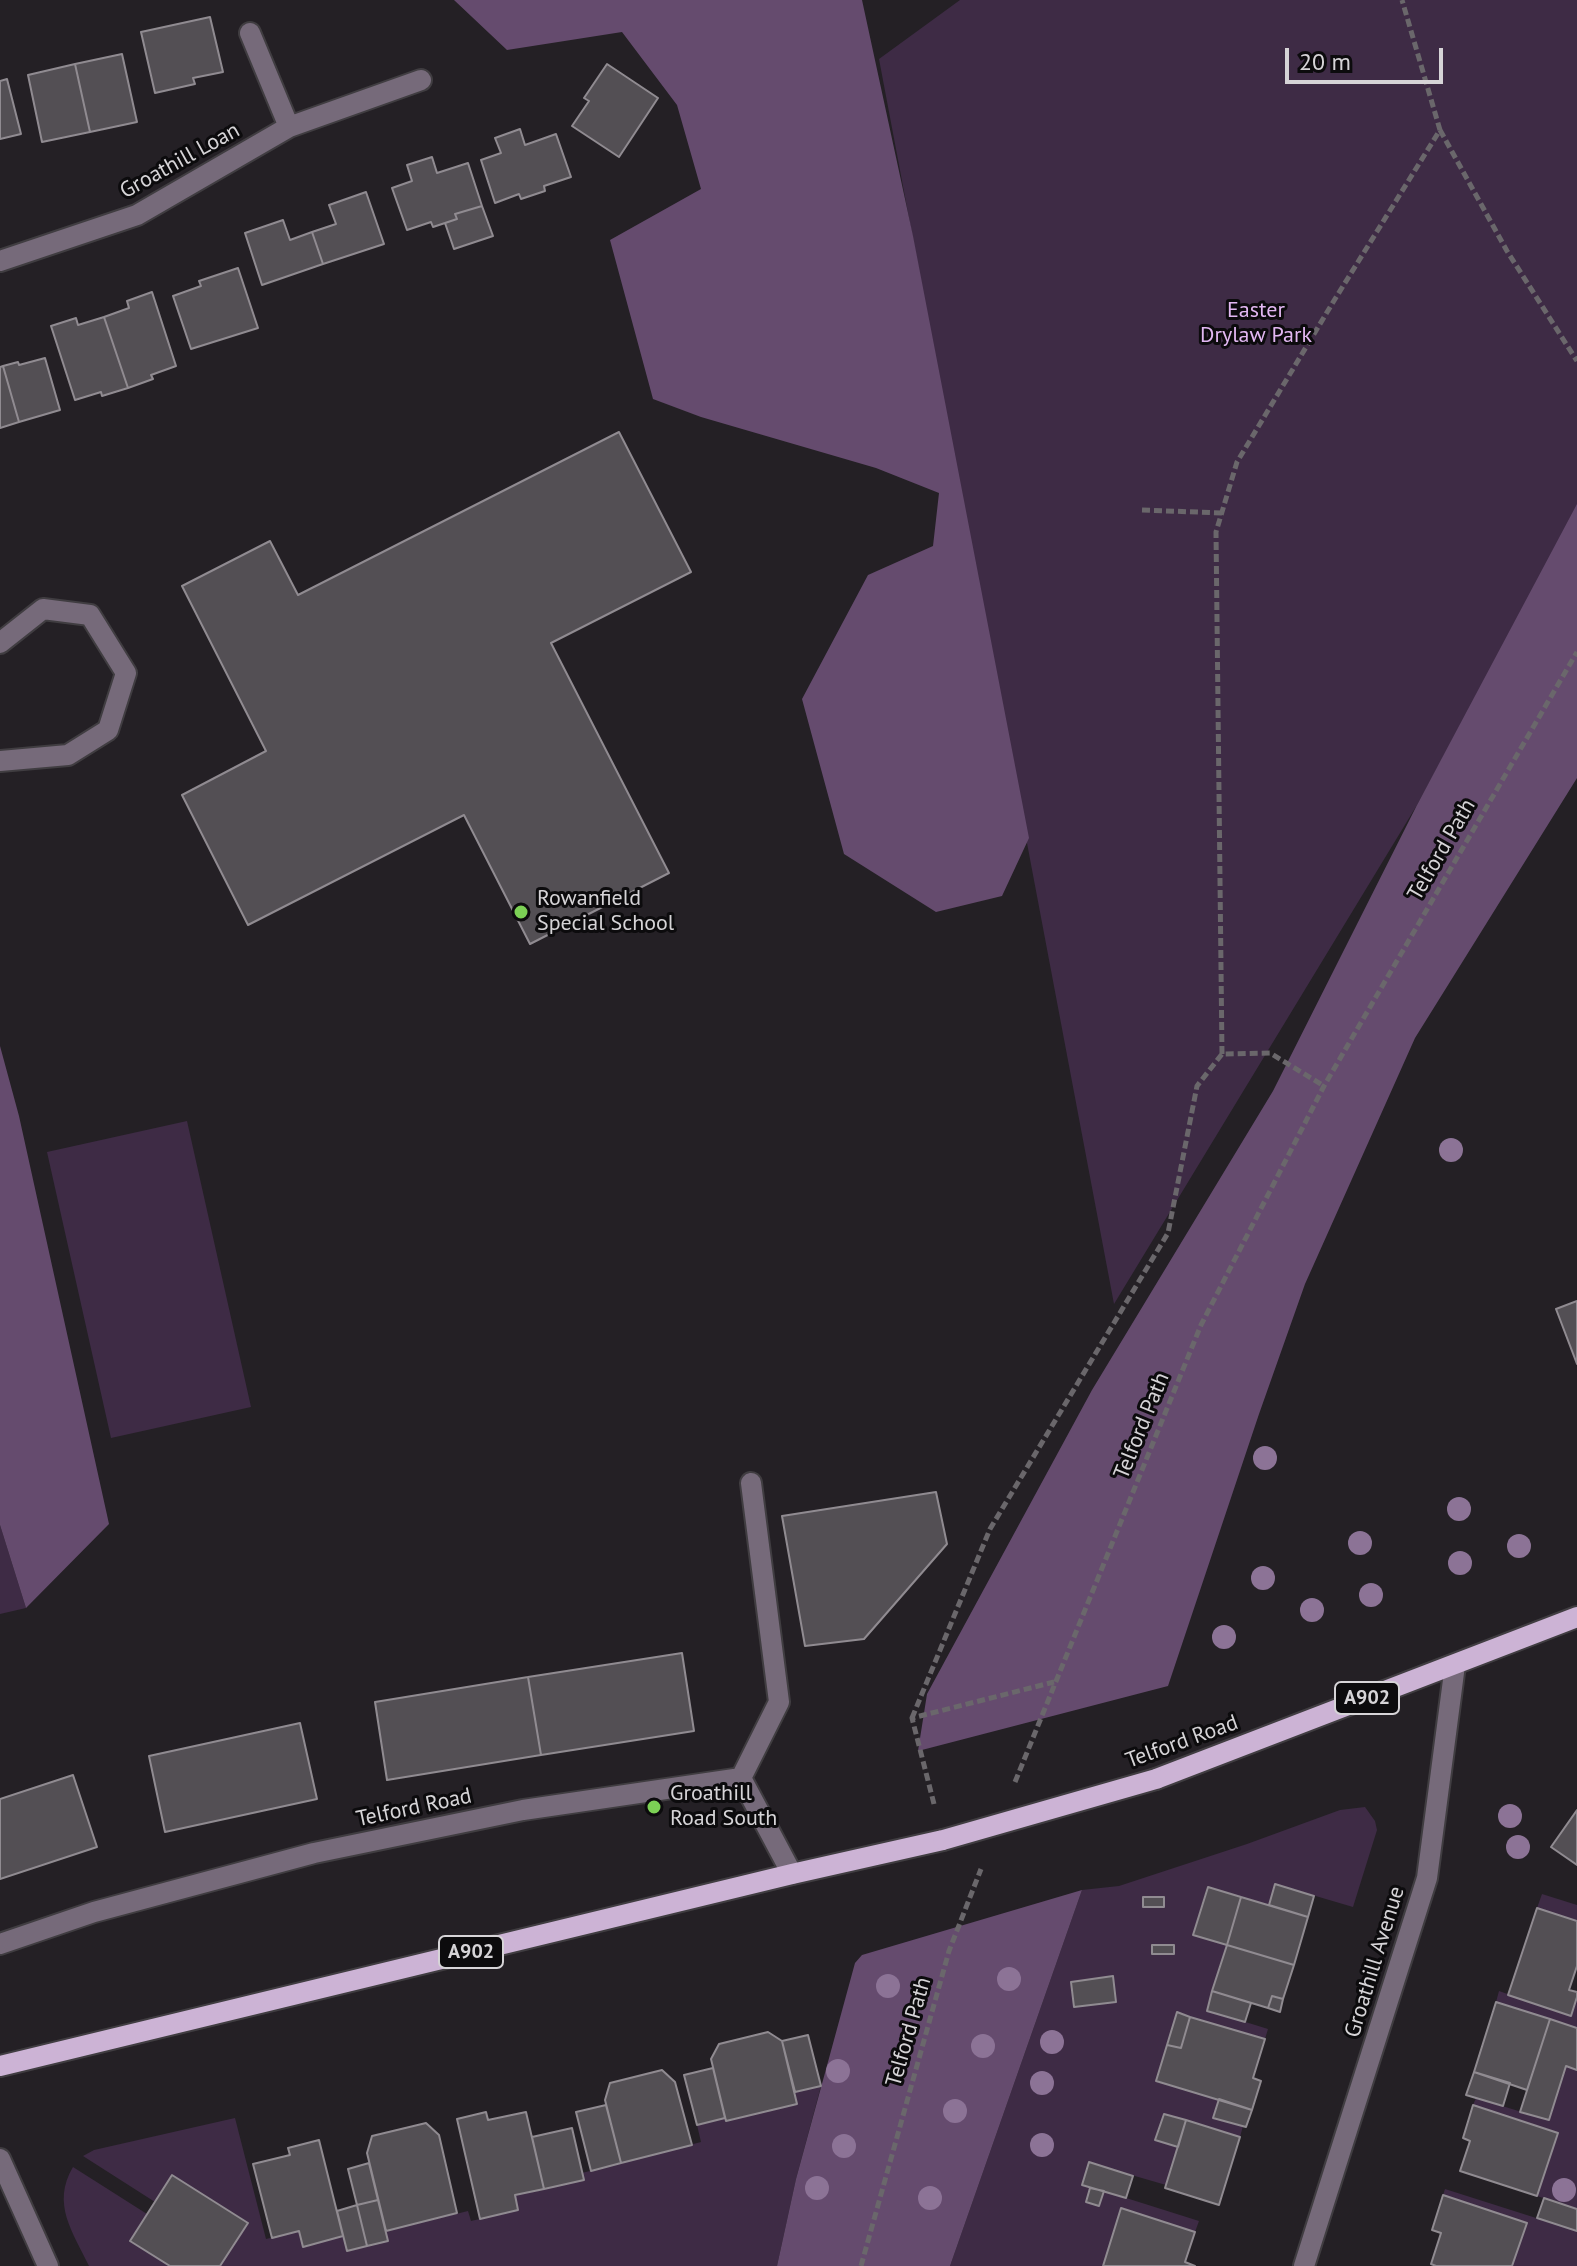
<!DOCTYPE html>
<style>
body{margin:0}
#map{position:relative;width:1577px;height:2266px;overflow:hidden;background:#242025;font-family:"PT Sans",sans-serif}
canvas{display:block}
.scale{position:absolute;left:1285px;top:48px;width:158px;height:36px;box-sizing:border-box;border:4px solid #d6d4d7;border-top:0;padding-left:10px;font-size:24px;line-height:28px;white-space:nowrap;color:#d6d4d7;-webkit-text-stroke:6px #0c0b0d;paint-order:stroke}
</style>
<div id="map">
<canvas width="1577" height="2266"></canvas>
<div class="scale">20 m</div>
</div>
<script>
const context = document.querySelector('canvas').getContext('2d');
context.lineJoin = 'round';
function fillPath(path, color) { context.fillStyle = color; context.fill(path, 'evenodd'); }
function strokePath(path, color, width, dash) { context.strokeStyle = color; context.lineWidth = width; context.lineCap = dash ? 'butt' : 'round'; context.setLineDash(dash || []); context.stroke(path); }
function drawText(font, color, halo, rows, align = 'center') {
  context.font = font + ' "PT Sans",sans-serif'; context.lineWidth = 6; context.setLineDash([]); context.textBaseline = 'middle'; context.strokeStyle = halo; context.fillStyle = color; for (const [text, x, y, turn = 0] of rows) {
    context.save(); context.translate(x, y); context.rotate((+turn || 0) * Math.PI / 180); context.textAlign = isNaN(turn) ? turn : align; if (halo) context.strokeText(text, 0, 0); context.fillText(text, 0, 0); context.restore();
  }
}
fillPath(new Path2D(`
 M960 0H1577V512L1417 805 1114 1304 879 59Z
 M187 1121 251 1407 111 1438 47 1152Z
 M0 1525 26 1608 0 1614Z
 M1365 1807 1375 1821 1377 1830 1353 1907 1275 1884 1269 1905 1207 1887 1193 1935 1227 1945 1207 2010 1268 2029 1265 2039 1177 2013 1219 2099 1214 2118 1243 2126 1240 2137 1186 2120 1166 2185 1090 2163 1082 2185 1090 2188 1086 2202 1099 2206 1104 2191 1199 2221 1195 2232 1121 2208 1103 2266H950L1082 1890 1119 1886 1247 1844 1340 1810ZM1071 1982 1115 2002 1074 2007Z
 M1542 1894 1577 1905V1921L1537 1908Z
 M1499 1991 1570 2016 1577 1997V2028L1496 2002Z
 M1566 2066 1577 2070V2209L1537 2196 1558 2133 1473 2105 1476 2098 1548 2120Z
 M821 2086 796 2179 777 2266H220L247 2223 172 2175 155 2202 83 2156 94 2150 235 2118 266 2239 299 2231 304 2247 343 2236 348 2251 387 2241 386 2231 468 2211 471 2221 518 2210 515 2195 583 2180 582 2173 701 2142 697 2125 725 2118 726 2121 797 2104 795 2092Z
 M73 2167 147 2214 130 2241 170 2266H89C73 2232 51 2204 73 2167Z
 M1445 2189 1577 2231V2266H1512L1526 2223 1443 2195Z`), '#3e2b45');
fillPath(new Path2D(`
 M454 0H862L913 236 1029 838 1002 896 936 912 844 854 802 699 868 575 933 546 939 493 876 468 701 417 653 399 610 240 701 189 677 105 622 32 507 50Z
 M1577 504V778L1415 1038 1305 1284 1259 1414 1168 1686 918 1751 927 1694 1092 1390 1273 1091 1417 805Z
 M0 1046 19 1116 109 1524 26 1608 0 1525Z
 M1082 1890 950 2266H777L796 2179 855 1963 862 1955Z`), '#654b6e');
const building = new Path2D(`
 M210 17 223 72 193 78 195 84 155 93 141 32Z
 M122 54 137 122 90 132 75 64Z
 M75 64 90 132 42 142 28 75Z
 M607 64 658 98 619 157 572 126 589 101 584 98Z
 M7 79 21 134 0 139V81Z
 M520 129 525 145 556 134 571 177 544 186 545 191 521 199 519 194 495 203 481 160 501 153 495 138Z
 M432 157 437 173 468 163 482 206 455 214 457 219 433 227 431 222 407 230 392 188 412 181 407 165Z
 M366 192 384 244 323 264 312 232 336 224 329 205Z
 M482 206 493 236 454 249 445 223 457 219 455 214Z
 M283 220 290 240 312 232 323 264 262 285 245 233Z
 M238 268 258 328 191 349 173 296 201 286 199 281Z
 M152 292 176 366 151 375 153 379 128 388 104 317 129 308 127 301Z
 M104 317 128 388 102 396 101 392 75 400 51 326 76 318 78 325Z
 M45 358 60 410 19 422 3 366 18 362 19 365Z
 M3 366 19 422 0 428V367Z
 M619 432 691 572 551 643 669 873 530 944 464 815 248 925 182 795 266 751 182 586 270 541 298 595Z
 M1577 1301V1364L1556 1309Z
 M936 1492 947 1544 864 1639 805 1646 782 1516Z
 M682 1653 694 1731 541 1755 528 1677Z
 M528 1677 541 1755 387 1780 375 1702Z
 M300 1723 317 1799 165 1832 149 1756Z
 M73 1775 97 1847 0 1879V1799Z
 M1577 1810V1865L1551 1847Z
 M1275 1884 1314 1896 1308 1917 1269 1905Z
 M1208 1887 1241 1897 1227 1945 1193 1935Z
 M1143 1897H1164V1907H1143Z
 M1241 1897 1308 1917 1294 1965 1227 1945Z
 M1537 1908 1577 1921V1966L1569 1990 1577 1992V1997L1571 2016 1508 1995Z
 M1152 1945H1174V1954H1152Z
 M1227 1945 1294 1965 1283 1999 1272 1996 1268 2008 1212 1991Z
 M1113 1976 1116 2002 1074 2007 1071 1982Z
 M1212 1991 1251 2003 1245 2022 1207 2011Z
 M1272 1996 1283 1999 1280 2012 1268 2008Z
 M1496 2002 1550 2019 1527 2090 1474 2072Z
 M1177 2012 1190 2017 1181 2048 1167 2045Z
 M1190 2017 1265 2039 1253 2078 1261 2081 1252 2110 1156 2081 1167 2045 1181 2048Z
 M1550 2019 1577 2028V2070L1566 2066 1549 2120 1520 2112Z
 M768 2032 782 2041 797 2104 726 2121 711 2059 719 2044Z
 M808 2035 821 2086 795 2092 782 2041Z
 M713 2068 725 2118 697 2125 684 2075Z
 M662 2070 675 2082 692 2145 621 2163 605 2100 610 2083Z
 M1474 2072 1510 2083 1503 2106 1466 2095Z
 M1219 2099 1252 2110 1246 2127 1213 2118Z
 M606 2105 621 2163 591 2171 576 2112Z
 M1473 2105 1558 2133 1537 2196 1460 2171 1470 2141 1463 2138Z
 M486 2112 488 2120 526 2112 544 2189 515 2195 518 2210 480 2219 457 2119Z
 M1164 2114 1186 2120 1178 2147 1155 2140Z
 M1186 2120 1240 2137 1219 2205 1165 2188Z
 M426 2123 439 2135 457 2213 386 2231 367 2153 372 2136Z
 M572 2128 584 2180 544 2189 532 2137Z
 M319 2140 343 2236 303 2247 299 2231 272 2238 253 2164 290 2155 288 2148Z
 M1089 2162 1133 2176 1126 2198 1082 2185Z
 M369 2163 378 2200 357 2205 348 2169Z
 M172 2175 248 2223 220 2266H170L130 2241Z
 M1090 2188 1104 2191 1099 2206 1086 2202Z
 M1443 2195 1527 2223 1512 2266H1436L1431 2264 1441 2233 1432 2230Z
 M1544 2198 1577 2209V2231L1537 2218Z
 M378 2200 388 2241 367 2246 357 2205Z
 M357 2205 367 2246 347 2251 337 2211Z
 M1121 2208 1195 2232 1185 2262 1195 2266H1103Z`);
fillPath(building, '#534f54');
strokePath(building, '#908b91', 2);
const minor = new Path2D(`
 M250 33 289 127
 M0 261 137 215 289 127 421 80
 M0 643 43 609 90 615 126 673 108 730 68 755 0 761
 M741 1778 779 1702 751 1483
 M0 1944 94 1912 314 1853 523 1810 741 1778 792 1874
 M0 2159 48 2266
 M1304 2266 1427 1878 1455 1665`);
const major = new Path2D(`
 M1156 1779 1577 1617
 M0 2066 792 1874 943 1840`);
strokePath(minor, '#403d41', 24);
strokePath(major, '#403d41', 24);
strokePath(new Path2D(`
 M1440 130 1507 251 1577 361
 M1142 510 1222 513
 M1222 1054 1216 532 1237 462 1335 299 1440 130 1402 0
 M912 1718 990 1529 1168 1233 1197 1086 1222 1054 1270 1053 1324 1086
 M1015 1782 1201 1325 1324 1086 1577 652
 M934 1804 912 1718 1054 1682
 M861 2266 949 1951 981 1869`), '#6a676b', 5, [8, 4]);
strokePath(minor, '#766a7a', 20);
strokePath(major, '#ccb3d5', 20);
const majorBridge = new Path2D(`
 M943 1840 1156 1779`);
strokePath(majorBridge, '#403d41', 24, []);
strokePath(majorBridge, '#ccb3d5', 20);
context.fillStyle = '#8c7396';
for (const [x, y] of [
 [1451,1150],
 [1265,1458],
 [1459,1509],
 [1360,1543],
 [1519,1546],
 [1460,1563],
 [1263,1578],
 [1371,1595],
 [1312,1610],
 [1224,1637],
 [1510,1816],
 [1518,1847],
 [1009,1979],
 [888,1986],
 [1052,2042],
 [983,2046],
 [838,2071],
 [1042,2083],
 [955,2111],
 [1042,2145],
 [844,2146],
 [817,2188],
 [1564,2190],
 [930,2198]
]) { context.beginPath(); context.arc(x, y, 12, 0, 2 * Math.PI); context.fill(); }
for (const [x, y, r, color] of [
 [521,912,8,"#7cd155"],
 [654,1807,8,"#7cd155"]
]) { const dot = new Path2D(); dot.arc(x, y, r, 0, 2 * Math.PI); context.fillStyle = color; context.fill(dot); strokePath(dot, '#0c0b0d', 3); }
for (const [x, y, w] of [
 [1367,1698,64],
 [471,1952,64]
]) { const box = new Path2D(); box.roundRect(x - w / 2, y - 16, w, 32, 6); context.fillStyle = '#0c0b0d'; context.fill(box); strokePath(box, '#d6d4d7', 2); }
drawText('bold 20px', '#d6d4d7', null, [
 ["A902",1367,1698],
 ["A902",471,1952]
]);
drawText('22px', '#d6d4d7', '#0c0b0d', [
 ["Groathill Loan",180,161,-29],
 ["Telford Path",1442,850,-60],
 ["Telford Path",1142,1426,-68],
 ["Telford Road",1182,1742,-20],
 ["Telford Road",414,1808,-12],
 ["Groathill Avenue",1375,1962,-73],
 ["Telford Path",909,2032,-74]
]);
drawText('22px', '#e2b7f2', '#0c0b0d', [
 ["Easter",1256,311],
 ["Drylaw Park",1256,336]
]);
drawText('22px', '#d6d4d7', '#0c0b0d', [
 ["Rowanfield",537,899],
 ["Special School",537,924],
 ["Groathill",670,1794],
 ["Road South",670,1819]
], 'left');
</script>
